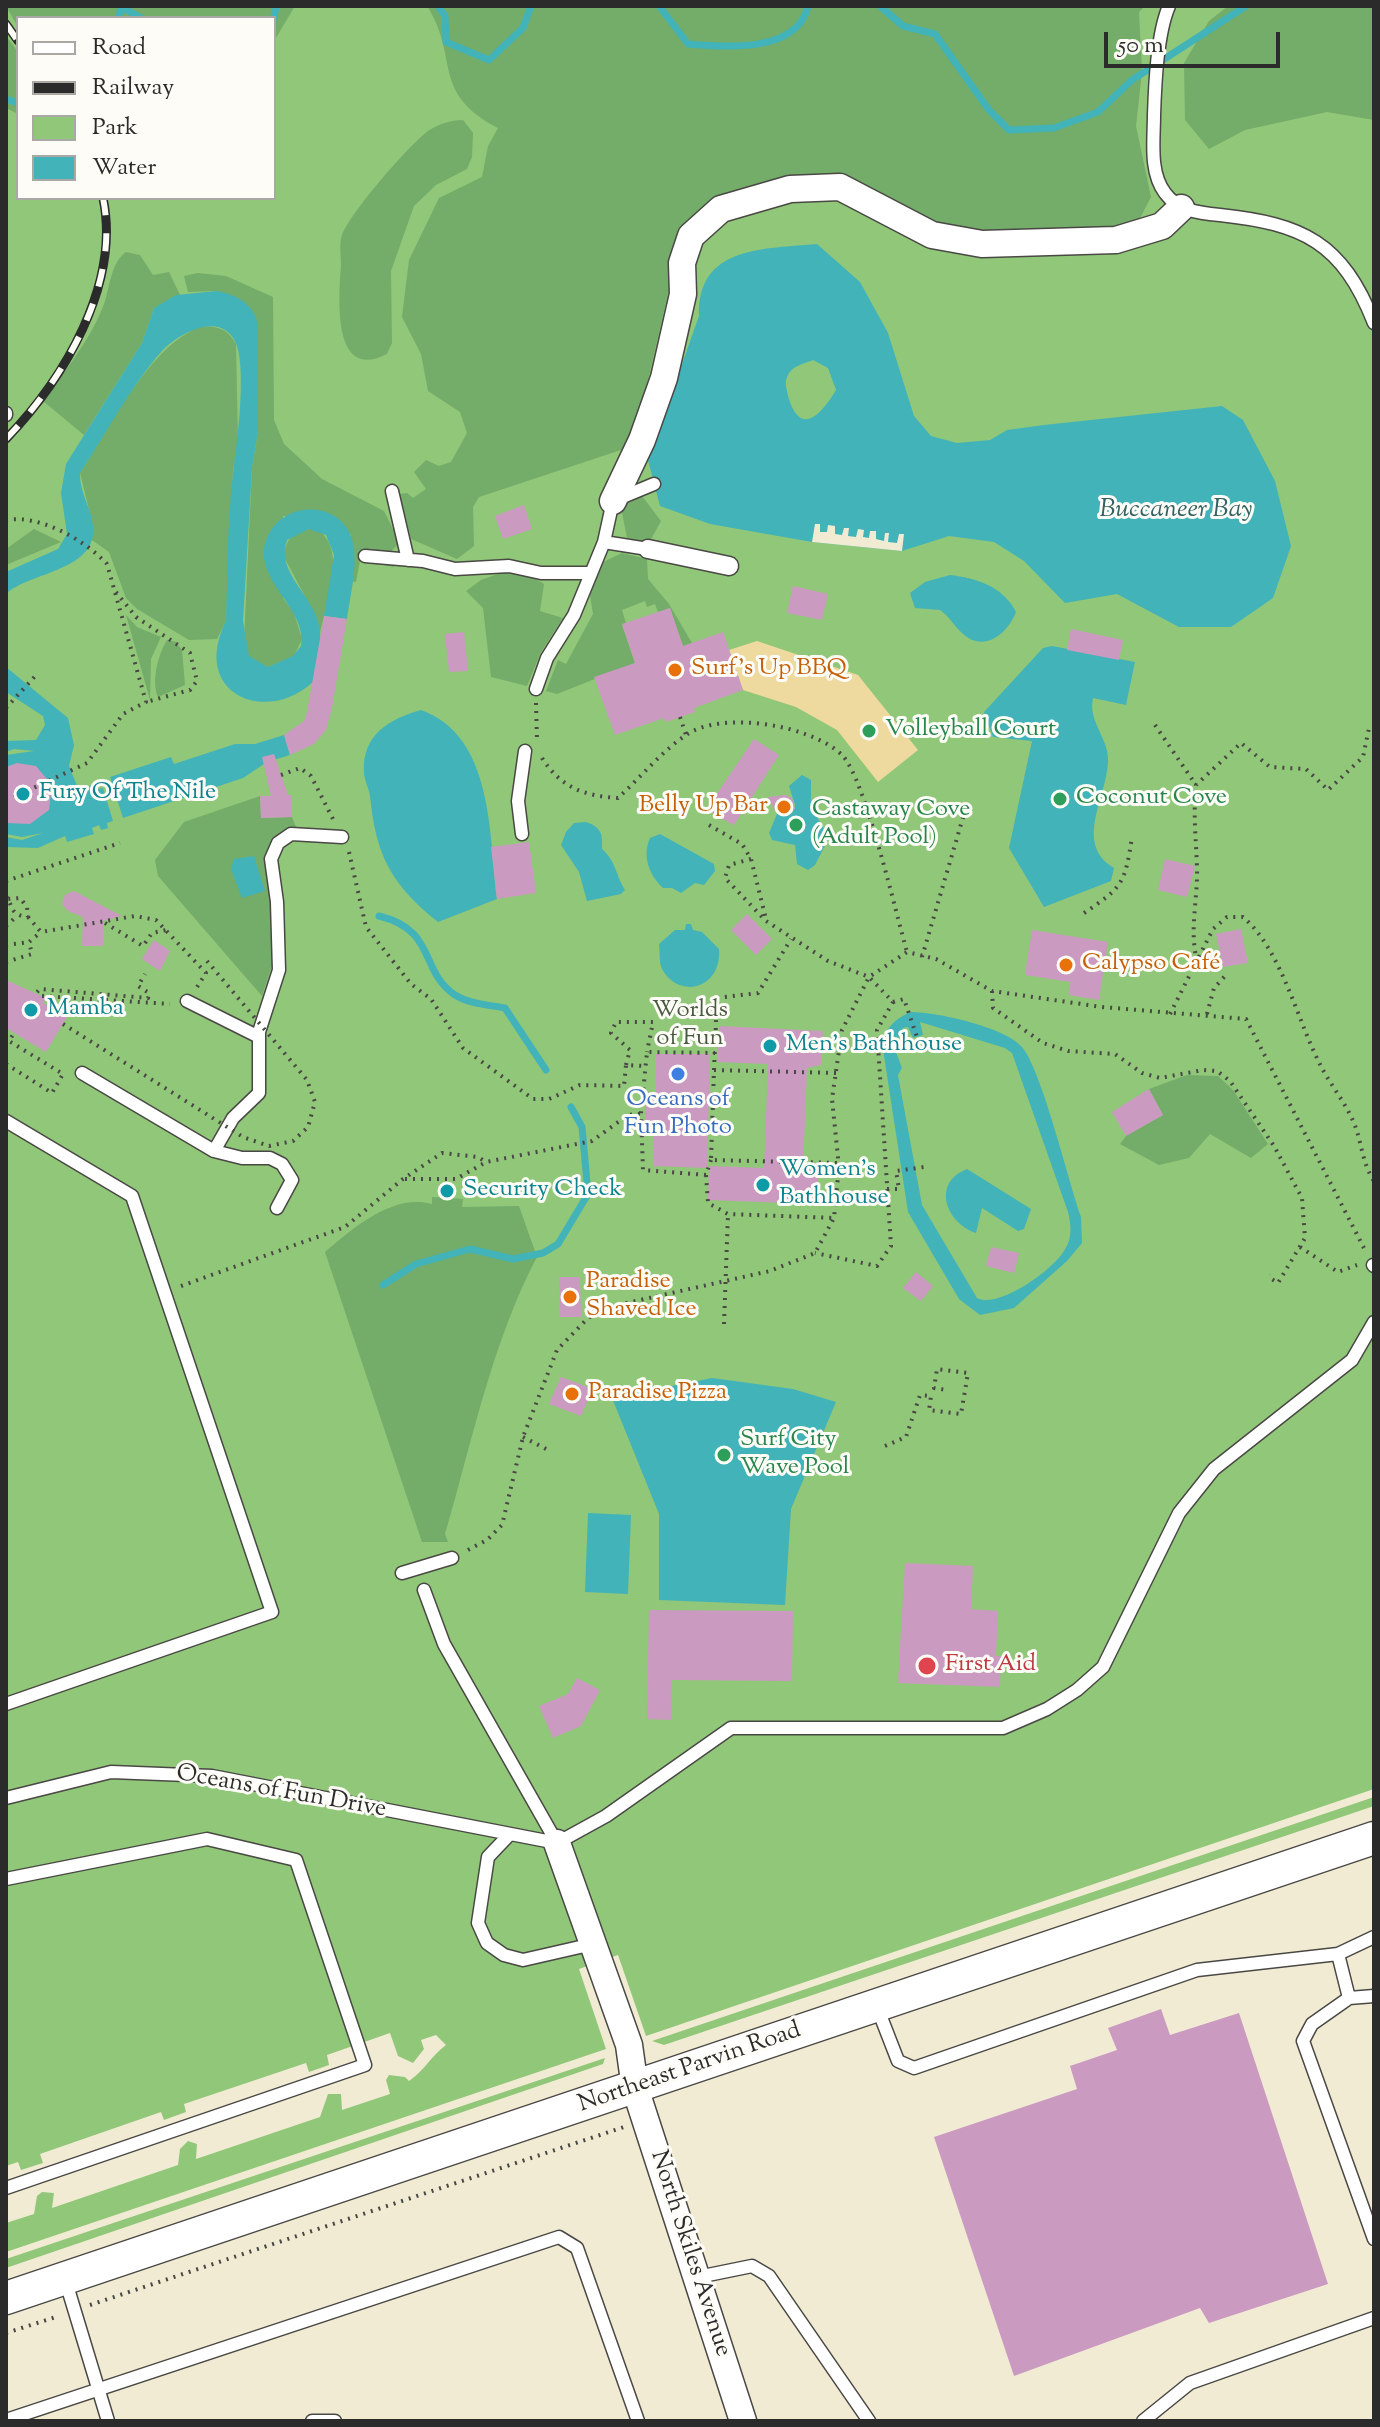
<!DOCTYPE html>
<meta charset="utf-8">
<style>
body{margin:0}
#map{position:relative;width:1380px;height:2427px;overflow:hidden;background:#f2ebd4;font-family:"Sorts Mill Goudy",serif}
canvas{display:block}
.frame{position:absolute;inset:0;border:8px solid #2b2b2b;pointer-events:none}
.legend{position:absolute;left:16px;top:16px;width:260px;height:184px;box-sizing:border-box;background:#fdfcf7;border:2px solid #a9a8a5;margin:0;padding:10px 14px;list-style:none;font-size:24px;color:#2b2b2b}
.legend li{display:flex;align-items:center;gap:16px;height:40px}
.legend b{width:40px;border:2px solid #a9a8a5}
.scale{position:absolute;left:1104px;top:32px;width:176px;height:36px;box-sizing:border-box;border:4px solid #2b2b2b;border-top:0;padding-left:10px;font-size:24px;line-height:28px;white-space:nowrap;color:#2b2b2b;-webkit-text-stroke:6px #fdfcf7;paint-order:stroke}
</style>
<div id="map">
<canvas width="1380" height="2427"></canvas>
<div class="frame"></div>
<ul class="legend">
<li><b style="height:10px;background:#fff"></b>Road</li>
<li><b style="height:10px;background:#2b2b2b"></b>Railway</li>
<li><b style="height:22px;background:#91c779"></b>Park</li>
<li><b style="height:22px;background:#42b3b8"></b>Water</li>
</ul>
<div class="scale">50 m</div>
</div>
<script>
const context = document.querySelector('canvas').getContext('2d');
context.lineJoin = 'round';
function fillPath(path, color) { context.fillStyle = color; context.fill(path, 'evenodd'); }
function strokePath(path, color, width, dash) { context.strokeStyle = color; context.lineWidth = width; context.lineCap = dash ? 'butt' : 'round'; context.setLineDash(dash || []); context.stroke(path); }
function drawText(font, color, halo, rows, align = 'center') {
  context.font = font + ' "Sorts Mill Goudy",serif'; context.lineWidth = 6; context.setLineDash([]); context.textBaseline = 'middle'; context.strokeStyle = halo; context.fillStyle = color; for (const [text, x, y, turn = 0] of rows) {
    context.save(); context.translate(x, y); context.rotate((+turn || 0) * Math.PI / 180); context.textAlign = isNaN(turn) ? turn : align; if (halo) context.strokeText(text, 0, 0); context.fillText(text, 0, 0); context.restore();
  }
}
fillPath(new Path2D(`
 M6 6H1374V1789L646 2036 618 1955 579 1969 606 2049 6 2252V2223L34 2214 37 2196 42 2192 54 2193 52 2208 178 2165 180 2149 188 2141 197 2144 196 2159 320 2117 328 2094H341L342 2110 390 2094 386 2080 389 2075 405 2077 409 2081C425 2070 431 2056 446 2045L436 2035 421 2040 424 2049 413 2063 398 2056 390 2033 327 2055 329 2065 309 2072 306 2063 184 2104 186 2112 164 2120 161 2112 40 2154 43 2163 21 2170 18 2162 6 2166ZM18 18H274V198H18Z
 M1374 1797V1806L664 2045 652 2041Z
 M605 2058 603 2064 6 2268V2259Z`), '#91c779');
fillPath(new Path2D(`
 M6 6H295L274 41V18H18V27Z
 M427 6H1145L1139 12 1142 71 1136 126 1151 197 1138 222 1089 236 946 228 833 182 692 227 668 293 638 424 624 449 479 497 473 507 474 546 457 559 411 539 400 494 407 493 413 498 426 489 414 472 426 460 439 466 451 462 467 433 460 412 428 391 421 354 402 317 409 260 439 198 482 177 488 146 498 128C430 93 460 57 427 6Z
 M1228 6H1374V120L1327 112 1245 130 1209 149 1185 120 1184 63 1209 21Z
 M6 36 18 52V114L6 108Z
 M463 120 473 133 472 157 467 169 436 185 414 206 391 271 392 343 387 354C331 383 339 295 341 265 341 256 339 244 342 235 351 212 408 146 428 131 439 124 450 120 463 120Z
 M126 252 140 255 153 275 169 272 180 295 154 308 142 343 84 435 43 401C65 371 91 339 104 304 110 287 111 262 126 252Z
 M198 273 226 276 273 297 274 420 284 444 322 479 384 511 400 543 392 550 394 567 360 561 356 582 351 581V535L333 515 283 516V598L294 613 302 639 294 656 268 667 248 656 244 642 252 468 258 431V323L216 291 188 292 184 276Z
 M202 326C219 327 227 328 236 344L238 442 233 471 226 621 217 639 189 640 137 609 126 598 109 552 92 540 93 526 80 473C110 428 149 345 202 326Z
 M642 496 661 521 649 543 627 538 621 507Z
 M34 529 61 542 6 565V549Z
 M317 529C348 550 326 604 320 634L316 617 284 557C285 537 297 528 317 529Z
 M622 553 647 559 648 579 669 604 692 643 683 646 670 608 658 612 655 604 647 607 645 601 622 610 626 623 622 625 635 663 557 694 546 691 558 660 566 664 593 614 590 595 599 564Z
 M509 570 529 575 544 584 540 611 563 618 541 652 527 686 491 677 483 608 466 591 481 580Z
 M126 615 137 627 161 637 151 659 150 700Z
 M167 640 176 642 182 650 185 685 158 697C151 681 158 655 167 640Z
 M260 796 261 818 292 817 296 827 278 836 275 956 262 996 158 876 155 860 184 822Z
 M1187 1075 1218 1076 1233 1090 1268 1144 1251 1158 1210 1134 1189 1158 1159 1165 1120 1144 1126 1136 1163 1115 1149 1089Z
 M432 1197 463 1199 462 1207 519 1206 537 1257C492 1342 472 1442 445 1534L448 1542H422L325 1252C353 1228 393 1193 432 1204Z`), '#74ac69');
fillPath(new Path2D(`
 M757 641 858 675 918 750 878 782 837 730 796 707 743 690 729 650Z`), '#eeda9e');
fillPath(new Path2D(`
 M817 244 860 282 888 333 914 416 931 436 957 443 990 440 1007 430 1044 425 1222 406 1243 420 1275 481 1291 546 1273 598 1231 627H1179L1117 594 1065 603 1024 561 994 542 949 536 902 551 812 542 710 524 660 506 648 460 699 316C697 245 766 249 817 244ZM813 360 828 368 836 390C821 415 800 438 788 396 787 390 784 383 787 377 791 366 803 364 813 360Z
 M217 291C237 295 252 303 258 323V431L252 468 243 621 249 656 268 667 293 656 301 646C308 607 250 579 267 538 282 501 339 499 352 539 359 563 350 596 347 619L324 616 334 555 326 535 309 529 287 540C275 573 314 595 319 626 323 643 317 665 313 682 265 726 190 693 226 621 228 572 227 522 233 474 237 443 246 375 237 346 224 309 180 332 162 351 130 387 106 434 80 473 79 494 95 513 93 533 91 571 28 573 6 594V572L58 549 67 534 61 493 66 464 142 343 154 308 176 295Z
 M950 575C976 578 1003 586 1016 612 1008 633 984 654 962 633 954 626 950 617 940 610L915 608 910 593 925 582Z
 M1052 646 1135 662 1126 705 1093 698C1088 721 1107 736 1108 758 1109 795 1072 843 1114 868L1111 881 1044 907 1009 848 1032 741 993 737 984 712 1043 648Z
 M6 667 68 718 74 745 69 766 80 793 92 784 94 790 103 788 113 821 107 823 108 828 101 830 99 825 92 828 94 834 67 842 65 836 38 848 6 847V837L22 840 43 833 22 837 6 834V755L34 751 14 749 6 752V741L36 740 45 725 43 716 6 692Z
 M421 710C494 736 489 836 497 899L438 922C391 884 376 856 370 796 369 788 364 780 364 772 362 735 389 719 421 710Z
 M284 735 290 755 267 762 243 778 123 818 110 777 171 757 174 764 235 744H255Z
 M802 775 811 780V806L829 838 815 865 808 870 797 864 795 845 772 840 769 833 777 814 787 816 793 812 795 805 789 786Z
 M586 822C601 827 603 834 602 849 616 861 616 876 625 890L621 894 587 901 579 872 561 845 566 832 574 823Z
 M660 834 714 864 715 871 704 885 695 883 681 893 672 888H663C649 875 642 856 650 838Z
 M254 856 265 891 242 898 231 869 234 859Z
 M686 924H691L693 930 702 932 719 949C722 989 679 1000 662 969 659 963 660 952 659 944L675 930H685Z
 M911 1012C936 1012 1005 1027 1022 1047 1042 1071 1068 1180 1081 1217L1082 1243 1067 1261 1014 1308 980 1315 959 1299 908 1212 883 1049C883 1030 894 1019 911 1012ZM920 1022 1005 1048 1012 1053 1068 1212C1072 1228 1072 1241 1062 1254 1049 1272 998 1309 977 1298L922 1205 898 1075 902 1068 894 1047 903 1028 908 1027 913 1038 923 1035Z
 M967 1169 1031 1209 1024 1229 1018 1231 982 1208 976 1233C946 1223 931 1183 967 1169Z
 M712 1378 793 1389 836 1402 791 1509 785 1605 659 1600V1514L612 1398Z
 M588 1513 631 1515 628 1594 585 1592Z`), '#42b3b8');
fillPath(new Path2D(`
 M815 524H820V532H827L828 525 835 526V534L842 535 844 528H849L848 536 856 537 858 529 864 530 863 537 869 538 870 531H876V539L884 541 885 533H889L888 542 897 543 899 534H904L902 551 812 542Z`), '#f2ebd4');
strokePath(new Path2D(`
 M438 6 445 16 446 42 489 60 523 28 531 6
 M659 6 688 44C724 47 797 54 808 6
 M880 6 903 26 935 34 989 110 1009 130 1054 128 1098 112 1132 80 1246 6
 M119 18 120 11 125 9 141 18
 M274 18 276 6
 M6 99 18 103
 M379 916C437 930 419 971 455 995 469 1004 489 1005 505 1008L546 1070
 M383 1285 416 1264 470 1249 513 1259 543 1253 558 1244 588 1194 582 1127 571 1107`), '#42b3b8', 7);
fillPath(new Path2D(`
 M524 505 532 529 503 539 495 516Z
 M793 586 828 594 822 620 787 613Z
 M670 608 683 646 723 632 743 690 694 708 695 712 666 722 664 718 615 735 594 677 635 663 622 624Z
 M324 616 347 619 332 708 326 730 314 744 290 755 284 735 304 721 307 712Z
 M1071 629 1123 640 1119 660 1067 650Z
 M464 632 468 671 449 672 445 634Z
 M754 739 779 755 734 825 706 810Z
 M274 754 288 795H292V817L261 818 260 796H271L262 757Z
 M17 763 36 766 52 785 49 810 30 824 6 823V767Z
 M785 795 792 798 795 809 784 816 775 811 768 797Z
 M529 842 536 893 497 899 491 847Z
 M1165 859 1195 866 1187 897 1158 890Z
 M74 891 122 916 103 921V946H82L83 917 68 911 62 904 65 895Z
 M747 914 772 939 756 955 731 930Z
 M1241 929 1248 963 1223 967 1216 934Z
 M1032 930 1108 942 1099 1000 1069 995 1070 982 1025 975Z
 M154 940 170 951 160 971 142 959Z
 M6 980 46 998 43 1003 67 1017 46 1052 6 1028Z
 M719 1026 823 1031 821 1065 807 1068 803 1169 818 1170 817 1204 708 1200 709 1166 764 1168 768 1064 717 1062Z
 M656 1054H710L707 1168 654 1166V1131L645 1130 646 1093 656 1092Z
 M1149 1089 1163 1115 1126 1136 1112 1112Z
 M991 1247 1019 1253 1014 1273 986 1266Z
 M916 1272 933 1286 921 1301 903 1288Z
 M559 1277H580L581 1317H560Z
 M561 1377 593 1389 581 1416 549 1404Z
 M905 1563 973 1566 971 1609 998 1611 996 1656H1001L1000 1687 898 1683Z
 M649 1610 793 1611 792 1681 672 1680 671 1720 647 1719Z
 M577 1678 600 1690 581 1726 553 1738 539 1706 568 1694Z
 M1161 2009 1170 2035 1239 2013 1328 2284 1209 2323 1200 2308 1014 2376 934 2137 1077 2089 1070 2066 1117 2050 1108 2028Z`), '#ca9ac0');
const service = new Path2D(`
 M1169 6C1157 34 1155 85 1154 115 1154 140 1149 172 1165 193 1178 211 1199 213 1220 215 1303 224 1342 242 1374 323
 M6 413V415
 M392 491 408 560
 M604 542 648 549
 M365 556 423 561 455 569 509 566 541 573H589
 M536 689 547 658 574 615 604 542 613 501 654 484
 M522 834 518 801 525 751
 M187 1001 259 1037
 M82 1073 214 1151 242 1158H270L282 1164 292 1180 277 1208
 M6 1121 132 1196 272 1612 6 1704
 M214 1151 233 1118 259 1093V1032L279 970 277 902 271 859 278 843 291 834 342 837
 M1373 1265 1374 1266
 M402 1573 452 1558
 M424 1590 444 1644 557 1843
 M6 1798 111 1772 212 1776 557 1843
 M508 1836 488 1857 478 1923 487 1943 504 1955 523 1960 593 1944
 M557 1843 606 1816 731 1728H1003L1047 1709 1077 1690 1103 1667 1179 1513 1214 1469 1352 1360 1374 1322
 M6 1879 207 1839 296 1860 365 2065 6 2188
 M1338 1954 1349 1998 1312 2024 1303 2041 1374 2239
 M1349 1998 1374 1996
 M877 2007 898 2061 914 2068 1197 1970 1338 1954 1374 1937
 M698 2277 752 2266 769 2276 869 2421
 M65 2279 108 2421
 M6 2420 559 2237 577 2248 638 2421
 M312 2421H335
 M1143 2421 1190 2383 1374 2318`);
const pedestrian = new Path2D(`
 M648 549 729 566`);
const minor = new Path2D(`
 M613 501 642 440 664 378 683 294 682 263 691 236 721 209 790 189 840 187 932 235 982 244 1116 240 1162 226 1181 208
 M557 1843 629 2045 635 2088 743 2421`);
const tertiary = new Path2D(`
 M6 2298 1374 1838`);
strokePath(service, '#494844', 15);
strokePath(pedestrian, '#494844', 21);
strokePath(minor, '#494844', 29);
strokePath(tertiary, '#494844', 35);
strokePath(new Path2D(`
 M6 520C39 514 85 540 107 564L146 702 123 714 87 763 14 797
 M116 592 136 617 190 653 197 681 190 690 146 702
 M536 703 537 739
 M6 708 38 673
 M680 717 686 735
 M1155 725 1196 785
 M542 758C561 788 585 796 618 798 640 778 661 752 686 735 722 710 811 725 842 755 865 778 896 914 907 952
 M281 775 300 768 311 776 333 819
 M709 825 742 844 751 859 766 919
 M349 852 366 927 411 984 431 999 463 1048 533 1099H549L580 1085 624 1086 626 1065 645 1066
 M751 859 729 865 725 878 766 921 828 961 869 977 893 1002 877 1030 891 1246 877 1266 815 1253
 M6 881 120 843
 M6 896C14 908 10 915 28 917L27 907 20 898 8 899
 M1084 913C1123 887 1125 883 1132 837
 M28 917 41 932 135 916 156 920 206 973 197 987
 M105 923 143 946 152 933 166 930
 M6 926 17 916
 M6 945 29 942
 M922 957 967 804
 M1197 961C1189 929 1198 900 1197 867 1196 839 1193 813 1196 785L1241 743 1270 767 1306 769 1328 790 1363 757 1369 728
 M6 962 32 954 29 942 41 932
 M992 991 993 1008 1043 1043 1068 1051 1115 1054 1142 1073 1160 1078 1203 1070 1217 1071 1230 1081 1274 1146 1302 1198 1305 1238 1278 1283 1270 1278 1271 1275
 M37 992 40 989 148 998 149 993 138 986 145 974
 M42 996 170 1004
 M893 1002 904 999 917 1037
 M1170 1014 1213 929 1227 917H1243C1283 951 1298 1025 1323 1070 1333 1088 1346 1104 1354 1123 1362 1143 1362 1163 1374 1181
 M1207 1014 1214 988 1226 975
 M6 1064 52 1093 63 1074 9 1041 14 1033
 M626 1065 630 1050 611 1033 616 1022H653L647 1052
 M714 1070 717 998 758 993 791 939
 M836 1073 714 1070 711 1160 838 1163
 M711 1160 706 1175 708 1203 728 1214 834 1218
 M706 1175 643 1170 641 1113 647 1052 715 1053
 M405 1179H456L486 1162 592 1141 628 1115 646 1113
 M887 1189H899L896 1171 924 1167
 M1300 1247 1338 1272 1357 1265
 M181 1286 345 1227 403 1179 442 1153 478 1157 486 1162
 M724 1324 728 1214
 M523 1437 548 1450
 M885 1446 906 1437 920 1395 931 1396 929 1410 961 1414 968 1373 937 1369 934 1388 947 1390
 M468 1550 487 1540 502 1525 523 1437 557 1350 588 1318 609 1307 770 1271 815 1253 834 1218 839 1167 832 1099 842 1030 869 977 907 952 936 959 992 991 1102 1007 1246 1019 1366 1252
 M90 2305 624 2127
 M6 2333 59 2316`), '#494844', 4, [2, 6]);
strokePath(service, '#fff', 12);
strokePath(pedestrian, '#fff', 18);
strokePath(minor, '#fff', 26);
strokePath(tertiary, '#fff', 32);
const rail = new Path2D(`
 M6 24 18 41
 M6 439C64 379 121 284 103 198`);
strokePath(rail, '#2b2b2b', 9);
strokePath(rail, '#fdfcf7', 6, [18]);
strokePath(new Path2D(`
 M63 1024 243 1137 269 1146 293 1141 308 1127 315 1102 307 1080 207 961`), '#494844', 4, [2, 6]);
for (const [x, y, r, color] of [
 [675,670,8,"#e8710a"],
 [869,731,8,"#2e9e5b"],
 [23,794,8,"#0f9aa8"],
 [1060,799,8,"#2e9e5b"],
 [784,807,8,"#e8710a"],
 [796,825,8,"#2e9e5b"],
 [1066,965,8,"#e8710a"],
 [31,1010,8,"#0f9aa8"],
 [770,1046,8,"#0f9aa8"],
 [678,1074,8,"#3f7fe0"],
 [763,1185,8,"#0f9aa8"],
 [447,1191,8,"#0f9aa8"],
 [570,1297,8,"#e8710a"],
 [572,1394,8,"#e8710a"],
 [724,1455,8,"#2e9e5b"],
 [927,1666,10,"#e0444e"]
]) { const dot = new Path2D(); dot.arc(x, y, r, 0, 2 * Math.PI); context.fillStyle = color; context.fill(dot); strokePath(dot, '#fdfcf7', 3); }
drawText('24px', '#c56008', '#fdfcf7', [
 ["Surf’s Up BBQ",691,670],
 ["Belly Up Bar",768,807,"right"],
 ["Calypso Café",1082,965],
 ["Paradise",586,1283],
 ["Shaved Ice",586,1311],
 ["Paradise Pizza",588,1394]
], 'left');
drawText('24px', '#27864d', '#fdfcf7', [
 ["Volleyball Court",885,731],
 ["Coconut Cove",1076,799],
 ["Castaway Cove",812,811],
 ["(Adult Pool)",812,839],
 ["Surf City",740,1441],
 ["Wave Pool",740,1469]
], 'left');
drawText('24px', '#0d838f', '#fdfcf7', [
 ["Fury Of The Nile",39,794],
 ["Mamba",47,1010],
 ["Men's Bathhouse",786,1046],
 ["Women's",779,1171],
 ["Bathhouse",779,1199],
 ["Security Check",463,1191]
], 'left');
drawText('24px', '#4a5a42', '#fdfcf7', [
 ["Worlds",690,1012],
 ["of Fun",690,1040]
]);
drawText('24px', '#366cbe', '#fdfcf7', [
 ["Oceans of",678,1101],
 ["Fun Photo",678,1129]
]);
drawText('24px', '#be3a42', '#fdfcf7', [
 ["First Aid",945,1666]
], 'left');
drawText('24px', '#2b2b2b', '#fdfcf7', [
 ["Oceans of Fun Drive",281,1793,10],
 ["Northeast Parvin Road",690,2069,-19],
 ["North Skiles Avenue",689,2254,72]
]);
drawText('italic 26px', '#346163', '#fdfcf7', [
 ["Buccaneer Bay",1176,512]
]);
</script>
